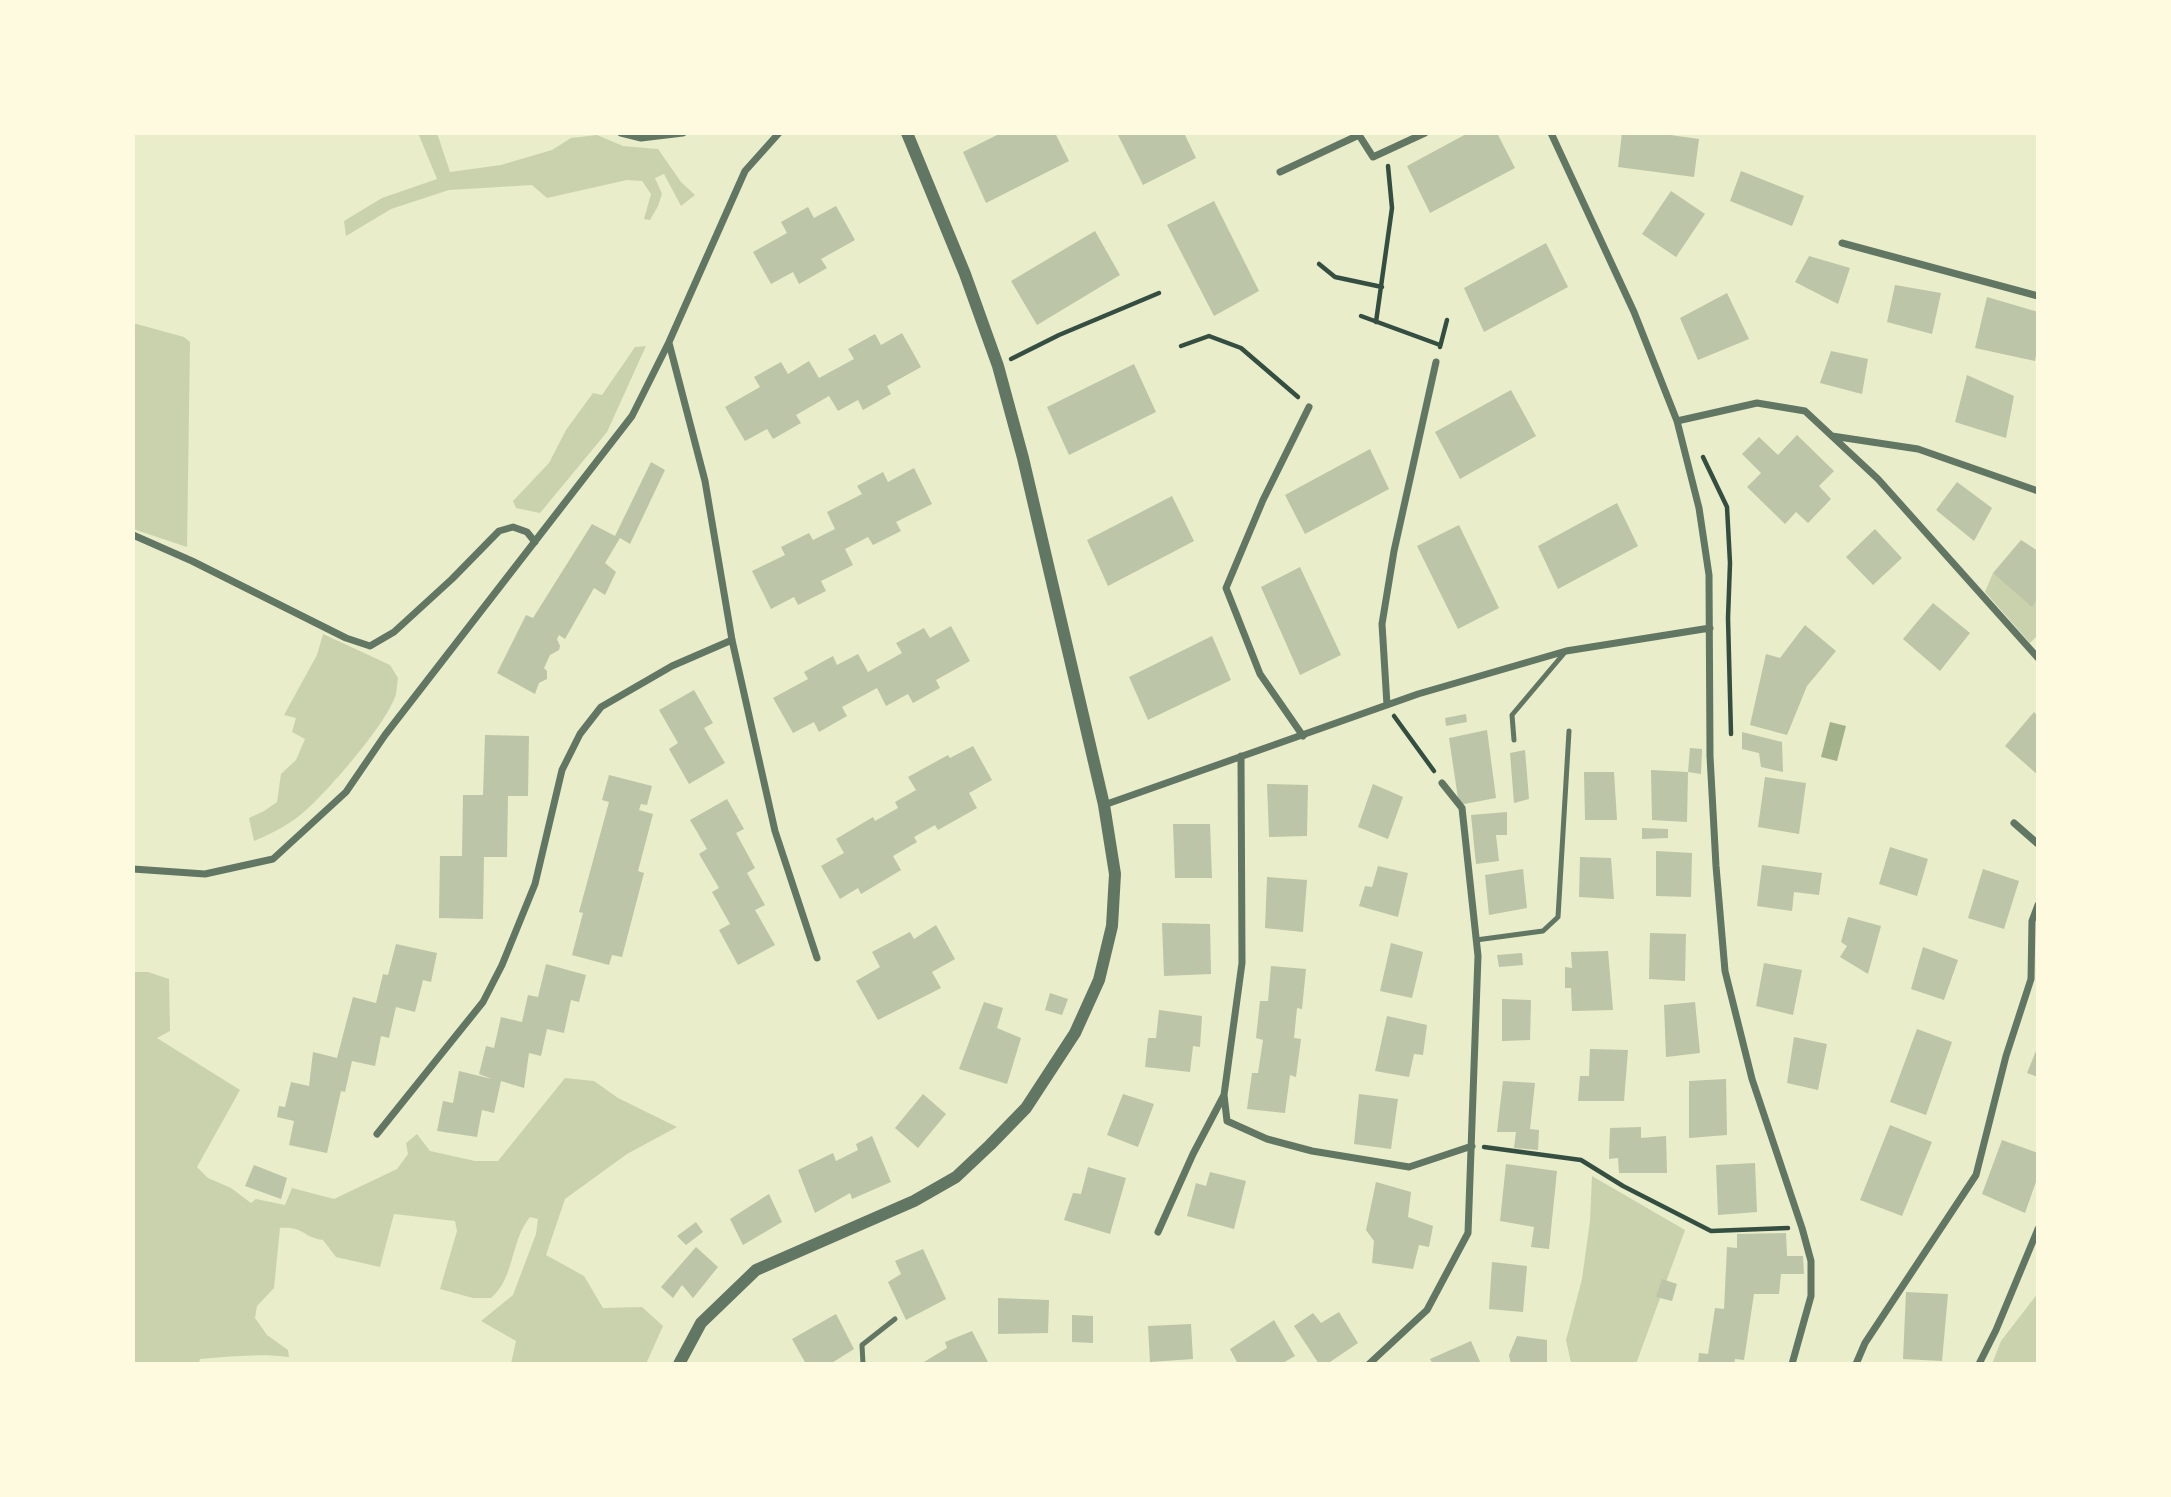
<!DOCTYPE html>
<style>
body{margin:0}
#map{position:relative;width:2171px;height:1497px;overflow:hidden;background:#e9edc9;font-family:Karla,sans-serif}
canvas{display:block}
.frame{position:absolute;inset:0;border:135px solid #fefae0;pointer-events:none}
</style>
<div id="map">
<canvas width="2171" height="1497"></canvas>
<div class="frame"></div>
</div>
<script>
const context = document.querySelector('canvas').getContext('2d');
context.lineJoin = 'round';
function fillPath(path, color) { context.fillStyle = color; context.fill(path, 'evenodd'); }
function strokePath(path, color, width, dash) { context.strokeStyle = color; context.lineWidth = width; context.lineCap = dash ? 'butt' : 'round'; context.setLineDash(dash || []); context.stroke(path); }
fillPath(new Path2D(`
 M418 133H437L450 172 501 165 552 150 571 138 597 135 623 146 658 149 681 182 695 195 681 206 664 174 655 178 662 194 658 206 650 220 644 219 651 194 642 181 627 180 547 198 532 185 449 190 391 209 346 236 344 221 382 198 437 179Z
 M133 323 184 337 190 342 187 547 133 529Z
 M646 346 607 432 540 513 516 508 513 501 549 463 566 430 593 393 602 395 635 347Z
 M1993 573 2038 598V635L2030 643 1985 592Z
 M323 634 390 665 398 678C397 683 397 689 396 694 388 722 329 790 306 810 291 824 273 833 254 841L249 818 264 811 277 802 281 774 296 760 305 739 292 732 296 718 284 715 317 655Z
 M133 972H148L169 979 170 1031 157 1038 240 1090 197 1167 208 1178 231 1188 251 1203 256 1199 285 1205 292 1188 334 1199 397 1169 408 1154 406 1143 417 1134 430 1151 475 1161H498L565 1078 594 1081 618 1098 677 1127 627 1154 565 1199 546 1255 584 1276 603 1308 642 1307 663 1326 646 1364H511L516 1341 481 1321 513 1295 536 1234 538 1219 530 1217C510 1241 515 1278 491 1298H473L440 1289 457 1231 455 1221 394 1214 380 1267 336 1257 323 1240C302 1237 304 1226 280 1228L274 1288 257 1306 255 1318 267 1335 288 1350 289 1357C259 1353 229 1357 200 1359L199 1364 133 1362Z
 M1592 1176 1685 1230 1636 1364 1571 1363 1566 1340 1582 1279 1590 1221Z
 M2038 1293V1364H1992L2001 1341Z`), '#cad2ad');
fillPath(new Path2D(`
 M1830 722 1846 726 1837 761 1821 757Z`), '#a3b18a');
fillPath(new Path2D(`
 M1001 133H1055L1069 161 986 203 963 152Z
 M1117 133H1184L1196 158 1143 185Z
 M1468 133H1497L1515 168 1430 213 1407 166Z
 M1622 133H1656L1699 139 1694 177 1618 167Z
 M1741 171 1804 196 1792 226 1730 201Z
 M1671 191 1705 214 1676 257 1642 234Z
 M1214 201 1259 291 1214 316 1167 225Z
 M836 206 855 240 821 259 827 268 799 284 793 272 771 284 753 252 787 233 781 222 808 207 814 218Z
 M1095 231 1120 275 1037 325 1011 281Z
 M1546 243 1568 287 1484 332 1464 288Z
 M1809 256 1850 268 1838 304 1795 282Z
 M1895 285 1941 293 1932 334 1887 322Z
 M1727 293 1749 339 1698 360 1680 318Z
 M1987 297 2038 312V345L2035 361 1975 348Z
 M902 333 921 367 887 386 891 394 863 410 858 400 838 411 829 396 796 415 801 423 773 439 767 429 745 441 725 407 760 387 754 377 781 362 788 374 809 361 819 378 854 359 848 349 875 334 881 345Z
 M1831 351 1868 359 1862 394 1820 383Z
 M1134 364 1156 412 1069 455 1047 407Z
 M1967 375 2014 396 2006 438 1955 422Z
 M1511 390 1536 436 1460 479 1435 432Z
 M1797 435 1834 471 1819 486 1831 499 1808 523 1796 512 1785 524 1747 487 1761 473 1742 454 1759 437 1778 455Z
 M1370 449 1389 489 1305 534 1285 495Z
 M651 462 665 470 630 544 620 538 605 563 616 572 605 595 594 588 565 639 559 635 557 639 560 646 559 650 550 655 544 668 547 671V679L539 683 535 694 497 673 526 615 533 618 592 524 615 536Z
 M914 468 932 504 896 522 901 531 873 545 868 537 845 549 853 565 821 581 826 591 798 605 794 597 771 609 752 571 785 555 781 547 809 533 813 540 835 529 827 512 862 494 857 486 883 472 888 482Z
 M1957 482 1992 508 1974 541 1936 510Z
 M1172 496 1194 541 1108 586 1087 540Z
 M1617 503 1638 546 1558 589 1538 546Z
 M1459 525 1499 608 1458 629 1417 546Z
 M1875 529 1902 558 1873 585 1846 557Z
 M2021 540 2038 551V598L2032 607 1993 573Z
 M1300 567 1341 655 1300 675 1261 587Z
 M1933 603 1970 633 1940 671 1903 639Z
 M1805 625 1836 651 1807 686 1787 735 1750 725 1766 654 1780 658Z
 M951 626 970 661 936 680 940 688 913 703 908 694 886 706 877 688 842 707 847 716 819 732 814 722 793 733 773 698 808 679 804 672 833 656 837 665 858 654 868 672 902 653 896 643 924 628 930 638Z
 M1212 636 1231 680 1148 720 1129 677Z
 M694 690 713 723 704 728 725 763 689 784 669 749 678 743 659 710Z
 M2034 712 2038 716V775L2005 746Z
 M1466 714 1467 722 1446 726 1445 718Z
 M1487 730 1496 798 1459 805 1449 738Z
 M1742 732 1782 742 1783 772 1761 767 1759 753 1742 749Z
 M485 735 529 736 528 796H508L507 857H484L483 919 439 918 440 856H462L463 795H483Z
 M973 746 992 780 969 793 977 808 938 830 935 825 914 837 917 842 893 856 901 870 861 894 858 888 840 899 821 866 844 853 836 839 873 817 875 821 898 808 895 802 916 790 908 777 948 755 950 758Z
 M1690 748 1702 749 1701 774 1688 772Z
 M1525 750 1529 799 1514 803 1510 753Z
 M1651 770 1688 772 1687 822 1652 820Z
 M1584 772H1614L1617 820H1585Z
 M609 775 652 786 647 805 641 804 639 810 653 814 638 871 644 873 622 957 612 955 609 965 572 955 583 913 579 912 609 802 602 800Z
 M1765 777 1806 783 1799 834 1758 827Z
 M1267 784 1308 785 1307 836 1269 837Z
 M1373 784 1403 797 1388 839 1358 827Z
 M727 799 744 829 736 833 755 868 747 873 765 905 755 910 775 945 738 965 719 930 730 924 712 892 719 888 699 854 707 849 690 820Z
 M1507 812V835H1496L1499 861 1476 864 1471 815Z
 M1173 824H1210L1212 878H1175Z
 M1642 828 1668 829V838L1642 839Z
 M1890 847 1928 859 1917 896 1879 884Z
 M1656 851 1692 853 1691 897 1656 896Z
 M1580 857 1611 858 1614 899 1579 897Z
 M1762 865 1822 873 1819 895 1794 892 1792 911 1757 906Z
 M1378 866 1408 873 1398 917 1359 906 1365 886 1372 887Z
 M1523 869 1527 908 1489 915 1485 875Z
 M1983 869 2019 881 2004 929 1968 918Z
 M1267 877 1307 880 1303 932 1265 928Z
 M1848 917 1881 926 1868 974 1840 957 1847 946 1841 942Z
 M1162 923 1210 924 1211 974 1164 976Z
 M936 925 955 959 932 972 941 988 878 1020 856 981 880 967 872 952 910 932 914 939Z
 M1650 933 1686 934 1685 981 1649 979Z
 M1391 943 1423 952 1412 998 1380 991Z
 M396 944 437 953 431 982 423 980 415 1012 396 1007 389 1038 381 1036 375 1066 352 1061 345 1092 341 1091 327 1153 289 1145 294 1121 277 1117 279 1106 285 1107 291 1082 309 1086 313 1052 337 1058 353 997 376 1003 383 974 388 975Z
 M1923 947 1958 960 1944 1000 1911 989Z
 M1608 951 1613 1010 1572 1011 1571 988H1565V967L1572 968 1571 952Z
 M1522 953 1523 965 1499 967 1497 955Z
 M1764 963 1802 970 1793 1015 1756 1006Z
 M546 964 586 975 579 1002 571 1000 564 1033 547 1029 541 1056 529 1053 524 1088 501 1081 494 1113 482 1110 477 1137 437 1131 443 1101 453 1103 459 1071 492 1079 479 1074 486 1046 494 1048 501 1017 522 1022 528 995 538 997Z
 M1271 966 1306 969 1302 1009 1297 1008 1294 1038 1301 1039 1296 1077 1290 1075 1285 1113 1247 1109 1252 1073H1258L1263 1040 1256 1038 1260 1001H1268Z
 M1050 993 1068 999 1062 1015 1045 1010Z
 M1502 999 1531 1000 1530 1040 1502 1041Z
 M984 1002 1003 1008 997 1028 1021 1038 1007 1084 959 1069Z
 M1695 1002 1700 1053 1666 1057 1664 1005Z
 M1159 1010 1202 1016 1200 1047 1193 1046 1190 1072 1145 1067 1148 1038H1156Z
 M1387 1016 1427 1025 1423 1055 1414 1054 1409 1077 1375 1071Z
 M1917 1029 1952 1042 1926 1115 1890 1102Z
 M1794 1037 1827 1044 1818 1090 1787 1083Z
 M2038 1046V1077L2027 1073Z
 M1590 1049 1628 1050 1624 1101H1578L1580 1076H1589Z
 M1726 1079 1727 1135 1689 1138V1081Z
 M1503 1081 1535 1083 1530 1129 1539 1130 1538 1150 1514 1148 1516 1132H1497Z
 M923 1094 946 1114 918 1148 895 1128Z
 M1123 1094 1154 1104 1138 1147 1107 1135Z
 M1359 1094 1398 1099 1391 1149 1354 1144Z
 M1890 1125 1932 1142 1902 1216 1860 1200Z
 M1641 1127V1138L1666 1136 1667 1173H1619L1618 1158 1609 1159 1610 1128Z
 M872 1136 891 1182 852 1199 850 1193 815 1213 798 1170 833 1153 836 1161 858 1150 856 1144Z
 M2002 1140 2038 1153V1176L2025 1213 1982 1194Z
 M1755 1163 1757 1212 1718 1215 1716 1165Z
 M1506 1164 1557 1171 1549 1249 1531 1247 1534 1227 1500 1221Z
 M254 1165 287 1178 281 1199 245 1186Z
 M1088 1167 1126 1178 1110 1234 1064 1220 1073 1193 1081 1194Z
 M1210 1172 1246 1181 1234 1229 1187 1216 1196 1183 1206 1186Z
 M1376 1182 1411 1192 1408 1217 1433 1226 1429 1247 1419 1245 1413 1269 1372 1263 1374 1241 1366 1230Z
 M769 1194 782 1222 743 1245 730 1219Z
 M696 1222 703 1232 686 1245 677 1236Z
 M1786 1233 1787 1256H1803L1804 1274H1781L1779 1294H1754L1744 1360 1735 1359 1734 1364H1698L1699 1353 1708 1354 1715 1308 1724 1309 1727 1247 1737 1248V1234Z
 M696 1247 718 1267 693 1298 682 1285 673 1298 661 1287Z
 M923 1249 946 1299 906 1320 888 1282 901 1274 895 1261Z
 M1492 1262 1527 1266 1523 1312 1489 1309Z
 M1662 1279 1677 1284 1672 1301 1656 1297Z
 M1906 1292 1948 1294 1942 1361 1903 1359Z
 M998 1298 1049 1300 1048 1333 998 1334Z
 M1339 1312 1358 1343 1327 1364H1319L1294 1326 1313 1313 1321 1323Z
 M836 1314 854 1349 830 1364H806L792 1339Z
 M1072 1315 1093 1316V1343L1072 1342Z
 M1274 1320 1295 1356 1281 1364H1238L1230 1349Z
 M1191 1324 1193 1359 1150 1362 1148 1326Z
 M972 1331 989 1364H925L924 1362 947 1348 945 1342Z
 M1517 1336 1547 1340V1364H1511L1509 1355Z
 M1471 1341 1481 1364H1433L1430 1359Z`), '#bcc5a7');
strokePath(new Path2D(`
 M1319 264 1335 277 1382 287
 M1361 316 1440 345
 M1376 322 1392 208 1388 166
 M1181 346 1209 336 1241 348 1298 397
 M1440 347 1447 320
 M1011 359 1059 335 1159 293
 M1703 457 1727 507 1730 563 1728 618 1731 734
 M1394 716 1434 771
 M1484 1147 1581 1160 1623 1186 1711 1231 1788 1228`), '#344e41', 4.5);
strokePath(new Path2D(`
 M1514 740 1512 715 1566 651
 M1476 940 1543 931 1558 917 1569 731
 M863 1364 862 1345 895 1319`), '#617663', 5);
strokePath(new Path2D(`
 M621 133 641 138 683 133
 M1551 133 1634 312 1677 421 1699 508 1709 575 1710 756 1716 866 1725 971 1752 1079 1802 1228 1811 1261V1296L1792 1364
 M1280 172 1359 135 1373 157 1425 133
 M1842 243 2038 296
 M669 343 705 481 732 640 775 831 817 958
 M1677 421 1757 403 1805 411 1878 479 2038 658
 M1832 436 1918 449 2038 491
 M133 535 192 561 346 638 370 646 394 632 452 579 499 531 513 527 527 532 535 542
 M1387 705 1382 624 1394 551 1436 362
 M1303 736 1260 674 1226 588 1263 500 1309 407
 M1104 805 1418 694 1566 651 1710 628
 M2014 823 2038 844
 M133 869 205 874 273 859 346 792 385 735 632 416 669 342 745 171 779 133
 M1224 1095 1227 1121 1267 1139 1312 1151 1409 1167 1472 1146
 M377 1134 483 1002 502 965 535 884 562 770 580 734 601 707 672 666 732 640
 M1158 1232 1193 1154 1224 1095 1242 963 1241 756
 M1369 1364 1427 1310 1468 1233 1478 956 1462 808 1442 783
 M1856 1364 1865 1343 1976 1175 2006 1056 2031 979 2032 921 2038 905
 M1979 1364 1996 1330 2038 1229`), '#617663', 7);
strokePath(new Path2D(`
 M679 1364 701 1323 756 1270 914 1201 956 1177 990 1145 1026 1108 1075 1033 1099 980 1112 926 1115 874 1104 805 1023 458 998 366 965 274 907 133`), '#617663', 12);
</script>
